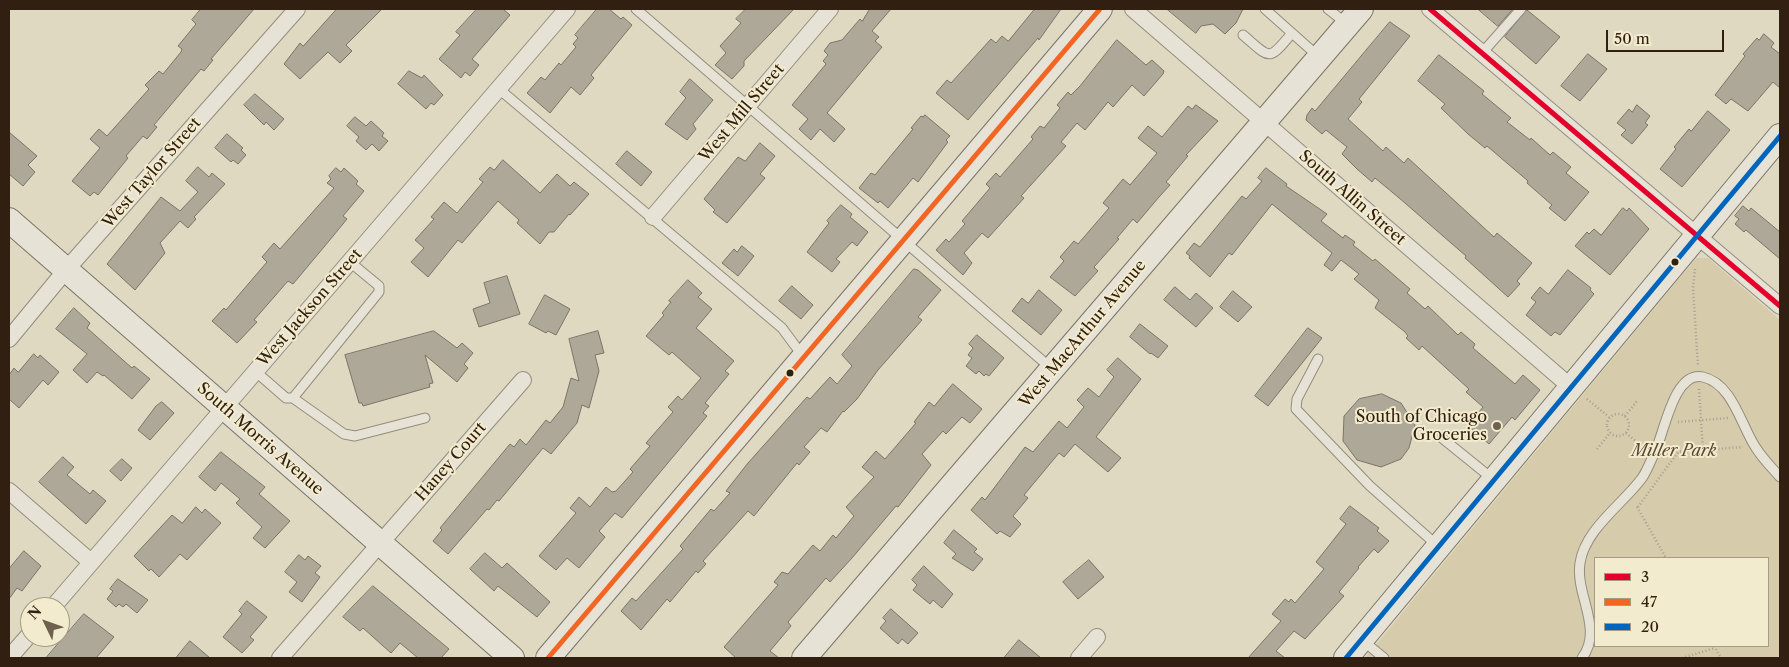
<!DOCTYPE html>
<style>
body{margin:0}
#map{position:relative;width:1789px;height:667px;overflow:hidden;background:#e0d9c1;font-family:"Libre Caslon Text",serif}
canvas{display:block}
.frame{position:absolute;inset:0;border:10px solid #312011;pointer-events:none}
.legend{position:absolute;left:1594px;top:557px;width:175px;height:90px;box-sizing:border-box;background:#f3ebce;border:1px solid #a59a82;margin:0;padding:6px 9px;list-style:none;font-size:15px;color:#312011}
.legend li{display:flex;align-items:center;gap:10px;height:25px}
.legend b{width:25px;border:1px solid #a59a82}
.north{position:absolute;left:20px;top:597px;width:50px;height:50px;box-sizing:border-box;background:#f3ebce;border:1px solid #a59a82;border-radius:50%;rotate:312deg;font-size:14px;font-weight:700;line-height:20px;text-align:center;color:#312011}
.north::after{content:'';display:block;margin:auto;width:18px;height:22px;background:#6e614f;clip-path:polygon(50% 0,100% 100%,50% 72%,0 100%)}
.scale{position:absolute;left:1606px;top:30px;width:118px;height:22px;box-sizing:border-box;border:2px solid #312011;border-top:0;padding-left:6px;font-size:15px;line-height:18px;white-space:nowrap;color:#312011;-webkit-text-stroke:4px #f3ebce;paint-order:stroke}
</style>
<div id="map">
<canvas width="1789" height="667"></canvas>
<div class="frame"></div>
<ul class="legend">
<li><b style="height:6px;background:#e4002b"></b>3</li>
<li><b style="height:6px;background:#f26522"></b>47</li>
<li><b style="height:6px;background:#0065bd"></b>20</li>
</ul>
<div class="north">N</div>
<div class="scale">50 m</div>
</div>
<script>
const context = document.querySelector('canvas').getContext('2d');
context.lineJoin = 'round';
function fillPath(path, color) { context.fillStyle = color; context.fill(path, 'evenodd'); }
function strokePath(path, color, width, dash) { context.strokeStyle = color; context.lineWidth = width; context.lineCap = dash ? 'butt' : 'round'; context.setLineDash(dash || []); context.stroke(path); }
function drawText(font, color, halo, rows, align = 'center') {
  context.font = font + ' "Libre Caslon Text",serif'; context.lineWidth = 4; context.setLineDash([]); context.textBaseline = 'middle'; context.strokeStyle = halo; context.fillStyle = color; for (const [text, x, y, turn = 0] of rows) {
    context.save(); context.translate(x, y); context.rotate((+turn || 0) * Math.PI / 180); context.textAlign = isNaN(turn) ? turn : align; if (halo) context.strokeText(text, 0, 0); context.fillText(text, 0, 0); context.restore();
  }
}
fillPath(new Path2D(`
 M1696 258H1708L1780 320V658H1365ZM1595 558H1768V646H1595Z`), '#d6cbaa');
const building = new Path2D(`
 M201 9H254L211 59 213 60 204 71 201 69 154 125 157 127 147 139 143 136 126 156 128 158 98 195 94 192 90 196 72 181 100 148 90 139 99 129 107 136 149 89 145 85 159 71 163 74 181 52 182 49 178 46 196 24 192 20Z
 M337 9H382L346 45 352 51 340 63 328 52 300 79 284 64 300 43 303 46Z
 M477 9H503L510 15 472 59 479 65 470 76 465 72 461 78 439 59 460 35 456 32Z
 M597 9H609L621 19 623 17 632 25 591 75 594 78 580 95 571 87 550 113 527 93 541 77 545 80 559 63 561 65 576 47 573 44 578 38 575 35Z
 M746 9H794L744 61V66L732 79 715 65 726 53 720 46 741 23 736 19Z
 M870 9H891L872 31 879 37 875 41 882 47 827 113 845 129 834 142 820 129 811 140 799 129 808 119 792 105 826 64 823 61 828 55 824 51 830 43 842 40 860 19 862 21Z
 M1035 9H1061L1039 40 1038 38 968 120 936 93 947 80 951 83 991 39 996 43 1002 36 1008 41Z
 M1167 9H1243L1236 23 1225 34 1213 24 1201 26 1196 33Z
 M1478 9H1513L1498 26Z
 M1527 10 1560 37 1536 64 1505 37Z
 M1390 22 1410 36 1359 99 1362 102 1348 119 1383 151 1386 147 1404 163 1408 158 1494 237 1497 233 1532 263 1517 281 1520 284 1508 297 1465 258 1466 256 1398 197 1375 178 1372 182 1357 169 1342 154 1347 147 1326 130 1322 134 1306 120 1307 115 1312 108 1315 111 1321 104Z
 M1764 34 1774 43 1771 47 1780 54V88L1773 82 1748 111 1731 99 1726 104 1715 95 1745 56 1743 54 1757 38 1759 40Z
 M1117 40 1146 65 1152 60 1164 71 1163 74 1144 96 1132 85 1113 107 1108 102 1085 130 1077 123 1061 142 1066 146 1021 196 1024 198 988 238 982 233 964 253 972 263 963 275 936 250 946 239 949 242 965 224 962 221 990 188 986 184 996 173 1000 177 1033 139 1031 137 1040 126 1044 128 1060 108 1057 105 1068 92 1071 95 1080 86Z
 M1588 54 1607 69 1580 101 1561 86Z
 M1439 55 1484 91 1482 94 1511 118 1507 122 1530 140 1531 138 1550 155 1553 152 1571 167 1566 173 1589 192 1565 221 1549 208 1552 205 1527 183 1528 181 1487 146 1485 148 1468 134 1441 108 1445 104 1418 81Z
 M409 71 422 78 424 75 443 95 434 105 431 103 426 109 398 84Z
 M690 79 713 100 693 124 696 129 687 140 665 124 686 98 680 92Z
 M255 94 284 119 274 130 266 122 264 125 244 105Z
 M1196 105 1218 121 1186 155 1188 156 1166 182 1170 185 1159 197 1137 223 1133 219 1117 238 1119 239 1094 267 1098 271 1075 296 1050 277 1064 261 1060 257 1074 241 1078 244 1109 208 1103 203 1123 179 1130 185 1157 153 1138 138 1148 126 1162 137 1188 106 1192 109Z
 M1637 105 1650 116 1645 123 1648 125 1632 144 1621 135 1626 130 1617 123 1629 109 1632 112Z
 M1708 111 1730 130 1682 187 1660 169 1676 149 1674 147 1689 129 1691 131Z
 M925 115 950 136 946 140 948 142 918 182 913 178 888 208 880 201 878 203 859 188 871 173 875 175 913 129 911 128 921 116 923 117Z
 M355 117 366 126 371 121 384 133 382 136 388 141 379 151 372 144 366 150 356 141 359 137 347 126Z
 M9 132 37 156 28 165 35 172 23 186 9 174Z
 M227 134 243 148 241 150 246 155 238 164 233 160 231 162 215 148Z
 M760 143 775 156 760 174 765 178 727 223 713 212 715 210 704 199 738 157 745 161Z
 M627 151 652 172 641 186 616 164Z
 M503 160 540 193 557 174 570 186 574 182 589 194 570 215 569 214 554 232H549L540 244 517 223 519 220 498 201 462 243 458 240 428 277 411 262 424 248 415 240 434 219 431 217 444 202 457 213 483 182 479 179 490 167 494 170Z
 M198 167 209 177 212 173 225 184 194 217 196 219 188 228 180 221 160 243 165 253 135 290 107 264 161 197 180 211 198 192 186 181Z
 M336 168 341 172 344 168 358 181 356 184 364 191 343 216 347 219 329 241 293 284 288 281 254 320 257 322 237 343 212 321 224 308 226 310 267 262 262 257 274 243 280 249 334 188 327 183 331 179 329 176Z
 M1266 168 1287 184 1286 186 1327 214 1321 221 1343 238 1345 235 1355 242 1353 245 1373 261 1375 259 1410 289 1407 293 1425 309 1428 306 1458 335 1461 332 1475 344 1473 348 1515 384 1523 375 1540 390 1515 420 1512 417 1489 444 1468 426 1483 407 1466 392 1469 389 1422 346 1419 350 1406 338 1408 336 1405 332 1375 308 1379 300 1354 279 1359 274 1341 260 1332 271 1324 265 1332 253 1272 204 1232 255 1229 253 1210 277 1189 258 1190 256 1186 253 1194 243 1200 247 1242 196 1246 199 1262 181 1258 178Z
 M841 205 852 214 850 217 868 232 857 246 852 242 836 259 840 262 832 272 807 252 829 223 827 221Z
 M1743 206 1749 211 1751 208 1780 232V259L1746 230 1744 232 1735 224 1739 219 1735 216Z
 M1623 208 1627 211 1629 208 1649 229 1610 275 1575 246 1587 232 1589 234 1594 229 1601 235Z
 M742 246 754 256 738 276 722 263 734 249 737 252Z
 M914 269 918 270 941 290 918 317 922 320 878 370 857 399 844 412 843 411 827 432 821 428 804 447 810 452 799 465 797 463 754 516 748 511 703 561 706 564 698 573 696 571 670 602 667 599 641 630 621 611 632 598 636 601 683 549 680 546 711 509 714 511 730 493 726 491 748 463 807 397 810 399 830 377 837 384 852 366 842 355Z
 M1568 270 1591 288 1590 290 1594 294 1560 335 1555 332 1551 336 1526 315 1536 302 1531 298 1540 287 1548 294Z
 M507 276 520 314 479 327 473 309 490 303 484 283Z
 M688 280 702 293 698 297 712 309 696 328 734 361 725 371 729 374 705 403 709 406 703 413 707 416 622 518 615 513 599 531 605 537 579 568 567 558 556 570 539 556 576 513 570 508 579 497 590 507 606 487 612 492 616 491 633 472 630 469 650 446 646 443 673 412 668 407 678 396 682 400 701 378 672 352 669 355 646 336 664 315 662 313 671 302 669 301Z
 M792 286 813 305 801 319 779 301Z
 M1175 287 1190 300 1196 293 1213 308 1196 327 1164 300Z
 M1039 290 1062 310 1041 335 1012 311 1022 298 1028 303Z
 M1233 291 1252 307 1238 322 1220 307Z
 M545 295 570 309 556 335 548 331 546 333 529 324Z
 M74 308 90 323 87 328 132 368 134 366 150 379 132 399 104 375 103 376 97 372 87 383 73 370 87 354 56 329Z
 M1140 324 1168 346 1158 358 1151 353 1150 354 1130 337Z
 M1308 328 1322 338 1268 406 1255 396Z
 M434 331 457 348 462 343 473 353 464 364 468 368 457 382 425 355 433 383 429 384 430 387 363 406 362 403H359L345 355Z
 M598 331 604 353 595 355 599 371 589 408 582 405 577 423 551 454 543 448 499 501 497 500 489 510 487 509 448 554 433 541 442 530 440 528 510 444 514 447 520 439 526 445 546 420 550 423 563 407 571 378 579 381 569 339Z
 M977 335 1004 358 989 376 986 374 984 376 979 371 976 374 966 366 972 358 968 355 973 348 969 344Z
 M34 354 38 358 40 355 59 372 48 385 43 380 19 408 9 399V375L14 368 18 372Z
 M1118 358 1141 379 1096 437 1121 458 1108 472 1075 444 1064 457 1059 453 1024 495 1028 498 1013 516 1021 524 1010 537 1000 531 997 534 971 510 982 497 985 500 1025 447 1033 452 1059 421 1067 428 1084 407 1077 400 1088 388 1099 397 1114 377 1107 370Z
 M953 384 982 409 970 423 962 417 946 434 943 431 922 454 931 465 898 507 896 506 852 558 830 582 826 578 788 622 791 626 770 651 779 658H736L724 647 778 585 774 582 782 572 788 574 813 545 820 551 833 535 836 538 854 516 846 507 874 477 862 467 876 451 885 459 916 423 914 422 929 402 934 406Z
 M1382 394 1401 403 1415 425 1409 448 1401 459 1381 467 1357 460 1343 441 1344 416 1359 399Z
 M162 402 174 413 150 440 138 430 156 406Z
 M221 452 265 487 259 494 290 521 265 548 253 538 262 527 236 503 240 499 221 483 215 491 199 477Z
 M63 457 74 467 67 475 90 494 93 490 106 501 86 524 39 482Z
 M122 459 132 468 121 481 110 471Z
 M1350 506 1379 528 1377 531 1389 541 1378 553 1374 549 1358 567 1359 568 1339 592 1344 596 1305 639 1294 631 1276 651 1285 658H1248L1281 621 1272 614 1285 599 1289 602 1291 599 1295 603 1324 569 1316 562 1346 524 1340 519Z
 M196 507 202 513 205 509 221 523 187 560 180 554 159 577 151 569 149 571 134 556 172 515 182 523Z
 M954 530 977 549 974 552 983 559 973 571 952 558 956 554 944 543Z
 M24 551 41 566 22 591 17 588 9 599V569Z
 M485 553 502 568 507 563 550 602 537 617 498 586 494 591 470 569Z
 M299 555 305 560 308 556 321 566 315 573 320 577 302 602 289 592 297 582 285 572Z
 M1089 560 1104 577 1078 599 1063 582Z
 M924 566 953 594 942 608 933 600 930 604 913 590 917 585 912 580Z
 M118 579 148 600 137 613 126 604 123 607 119 604 116 607 107 599 113 591 110 589Z
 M373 586 449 649 441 658H418L400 643 391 653 363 628 360 631 343 617Z
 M247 601 267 617 250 637 254 640 242 653 223 637 242 614 239 611Z
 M891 609 918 633 908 644 902 639 898 644 880 628 886 621 883 618Z
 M84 614 114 637 96 658H46Z
 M1019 640 1041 658H1004Z
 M190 641 210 658H176Z`);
fillPath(building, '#ada897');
strokePath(building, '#7a7466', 1);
const lane = new Path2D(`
 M636 9 1052 369
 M1265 9 1319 57
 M1328 9 1347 24
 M1243 35C1271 59 1268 62 1292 33
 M1482 53 1521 9
 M499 89 782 328 802 355
 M1318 359 1297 399 1296 409 1370 486 1439 547
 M255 371 286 398H293L379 292V286L350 262
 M293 398 344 434 355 436 425 418
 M1442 438 1494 480
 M1362 640 1384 658
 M1582 658C1604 629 1575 595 1580 563 1585 529 1623 504 1642 478 1647 471 1650 462 1654 454 1664 436 1673 370 1703 377 1733 384 1741 426 1756 448 1763 459 1772 468 1780 477`);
const street = new Path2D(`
 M1133 9 1572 388
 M1430 9 1780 306
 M653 217 830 9
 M9 339 66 270 297 9
 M9 491 91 562
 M53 607 567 9
 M9 658 30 634
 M280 658 523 380
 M1079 658 1097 637`);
const secondary = new Path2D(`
 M9 220 512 658
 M548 658 1100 9
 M804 658 1361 9
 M1346 658 1780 136`);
strokePath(lane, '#938d7d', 11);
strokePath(street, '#938d7d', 18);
strokePath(secondary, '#7a7466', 26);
strokePath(new Path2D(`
 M1695 269 1693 288 1698 366
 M1699 389 1703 450
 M1587 399 1609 417
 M1607 425a11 11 0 1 1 22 0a11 11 0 1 1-22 0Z
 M1625 416 1638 400
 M1678 422 1728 418
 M1626 433 1645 449
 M1597 449 1610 433
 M1637 507 1666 558
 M1638 507 1678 452 1743 447
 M1714 646 1721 658
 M1682 658 1715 648`), '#a4a095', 2.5, [1, 2.5]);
strokePath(lane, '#e6e2d6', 9);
strokePath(street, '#e6e2d6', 16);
strokePath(secondary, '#e6e2d6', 24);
strokePath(new Path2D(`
 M1430 9 1780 306`), '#e4002b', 5);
strokePath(new Path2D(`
 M548 658 1100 9`), '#f26522', 5);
strokePath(new Path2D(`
 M1346 658 1780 136`), '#0065bd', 5);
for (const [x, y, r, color] of [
 [1675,262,4.5,"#312011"],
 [790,373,4.5,"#312011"],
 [1497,426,5,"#6e614f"]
]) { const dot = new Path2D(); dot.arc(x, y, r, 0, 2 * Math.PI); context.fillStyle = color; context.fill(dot); strokePath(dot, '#f3ebce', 2); }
drawText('16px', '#312011', '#f3ebce', [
 ["West Mill Street",742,113,-50],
 ["West Taylor Street",152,173,-49],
 ["South Allin Street",1352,198,41],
 ["West Jackson Street",310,308,-49],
 ["West MacArthur Avenue",1083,334,-50],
 ["South Morris Avenue",260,439,41],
 ["Haney Court",451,462,-49]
]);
drawText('16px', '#312011', '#f3ebce', [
 ["South of Chicago",1487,417],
 ["Groceries",1487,435]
], 'right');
drawText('italic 16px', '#584833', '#f3ebce', [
 ["Miller Park",1674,451]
]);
</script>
